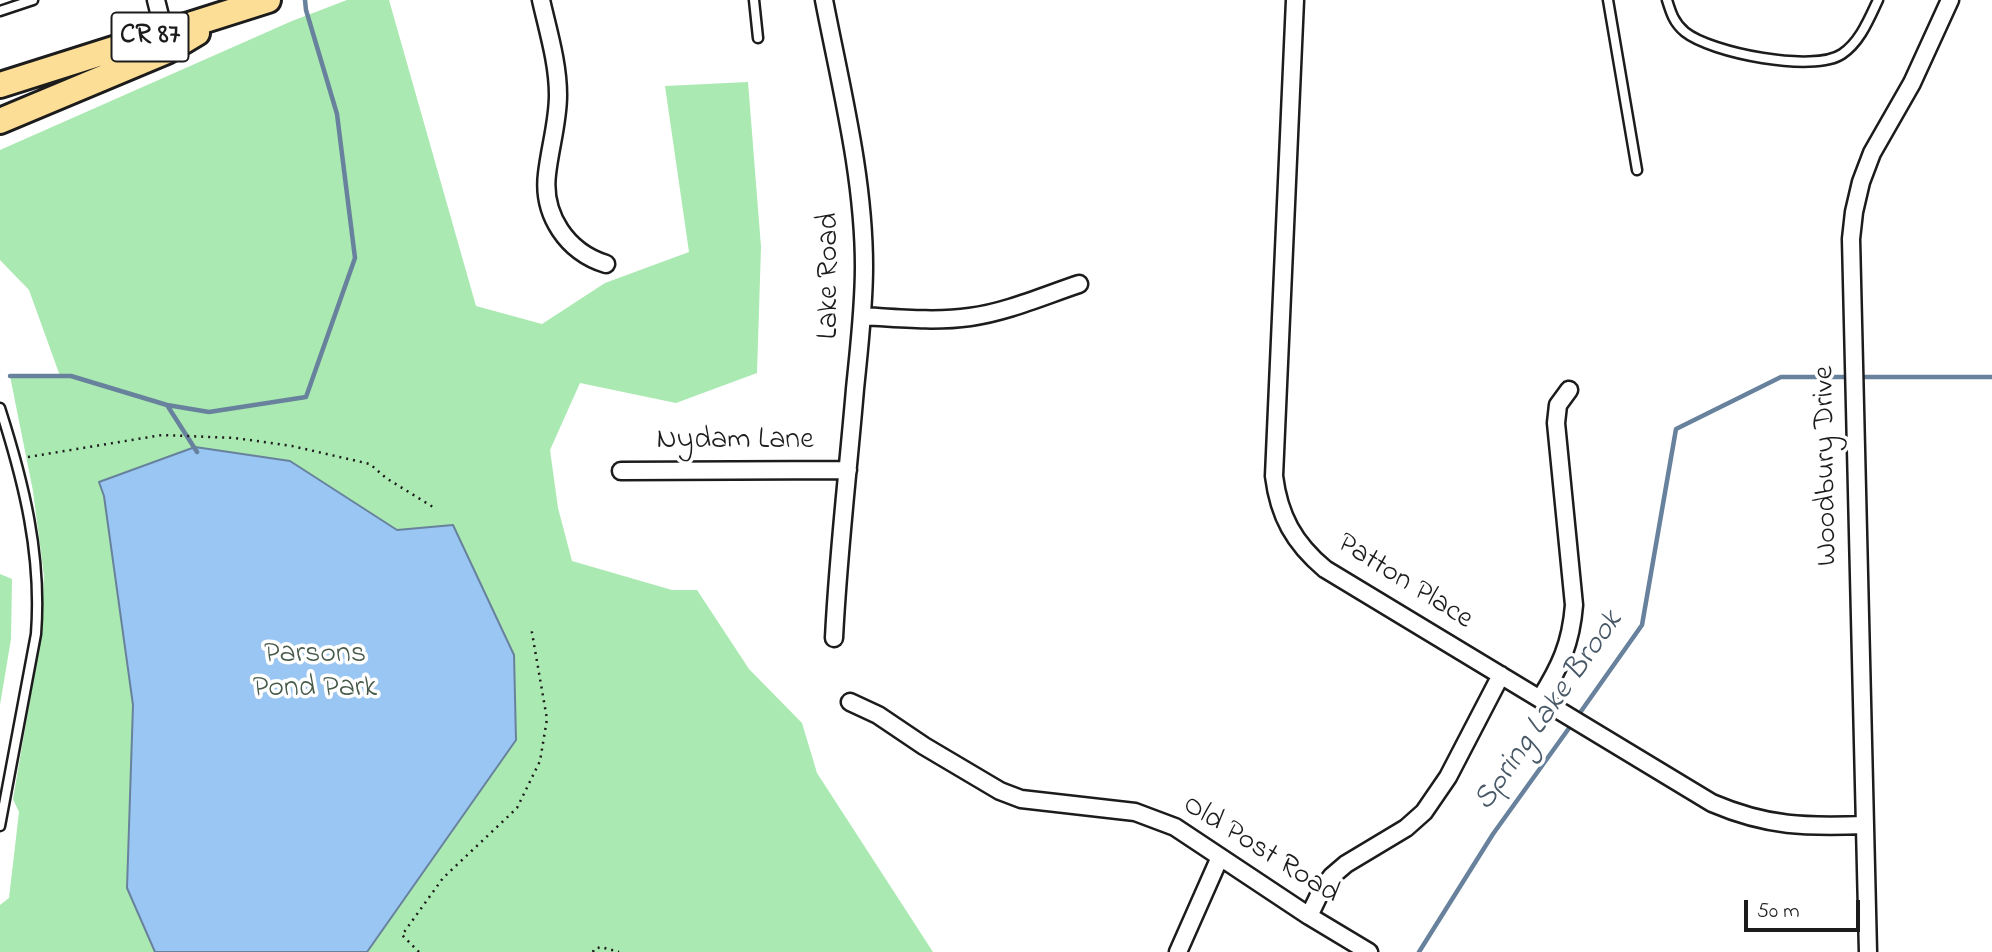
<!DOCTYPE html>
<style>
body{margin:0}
#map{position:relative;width:1992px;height:952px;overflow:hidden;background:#fff;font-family:"Indie Flower",sans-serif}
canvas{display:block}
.scale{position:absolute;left:1744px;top:900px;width:116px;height:32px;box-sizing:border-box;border:4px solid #1c1c1c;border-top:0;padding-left:9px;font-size:21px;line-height:24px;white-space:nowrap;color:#1c1c1c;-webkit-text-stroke:5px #fff;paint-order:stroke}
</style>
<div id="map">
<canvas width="1992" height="952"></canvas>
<div class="scale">50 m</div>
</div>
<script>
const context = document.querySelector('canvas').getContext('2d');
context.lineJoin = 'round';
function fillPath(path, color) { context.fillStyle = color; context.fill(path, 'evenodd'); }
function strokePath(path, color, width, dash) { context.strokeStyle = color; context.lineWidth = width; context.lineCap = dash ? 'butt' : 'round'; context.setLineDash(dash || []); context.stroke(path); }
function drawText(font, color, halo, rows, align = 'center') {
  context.font = font + ' "Indie Flower",sans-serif'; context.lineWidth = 7; context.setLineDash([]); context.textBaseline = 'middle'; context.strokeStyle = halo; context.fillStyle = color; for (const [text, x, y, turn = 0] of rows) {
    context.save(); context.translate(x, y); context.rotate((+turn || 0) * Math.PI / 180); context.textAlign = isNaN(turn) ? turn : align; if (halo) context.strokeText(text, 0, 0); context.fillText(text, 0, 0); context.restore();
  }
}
fillPath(new Path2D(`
 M347 0H389L476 306 542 324 605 283 689 252 665 86 748 82 761 247 757 373 676 403 580 383 550 450 558 508 572 561 672 590H697L749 669 802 723 817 773 933 952H0V905L9 898 19 812 13 799 40 641 44 576 33 491 10 376H60L29 290 0 260V150L292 21Z
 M0 574 12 579 11 639 0 705Z`), '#aae9b1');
const water = new Path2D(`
 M195 447 290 461 397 530 453 525 514 655 516 740 367 952H155L127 888 133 705 104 496 99 482Z`);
fillPath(water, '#9ac6f3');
strokePath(water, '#68829d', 2);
strokePath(new Path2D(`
 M10 376H71L167 405 209 412 306 397 355 258 337 114 306 10 305 0
 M167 405 197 452
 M1577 717 1642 625 1676 429 1781 377H1992
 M1419 952 1493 834 1572 724`), '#68829d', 4.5);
const service = new Path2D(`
 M754 0 758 38
 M1608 0 1637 170
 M1667 0C1671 13 1674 23 1685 32 1711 53 1814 73 1842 54 1860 42 1869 19 1878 0
 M0 11 33 0
 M0 408C24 483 42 555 36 634L0 826`);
const minor = new Path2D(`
 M156 0 164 32
 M541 0C548 31 558 63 558 95 558 122 550 147 547 174 542 215 567 252 606 264
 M824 0C841 88 864 177 864 267 864 308 859 349 855 389 848 472 838 555 834 638
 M1295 0 1274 476C1279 516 1294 543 1325 569L1712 803C1768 827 1806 827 1865 825
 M862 316C897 318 935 322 970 317 1007 312 1043 296 1079 284
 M621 471 848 470
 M1540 699C1560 667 1571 644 1574 605L1556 423 1558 405 1569 390
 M850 702 878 715 924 746 1000 791 1021 799 1135 812 1175 827 1309 916 1369 952
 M1309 916 1322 889 1332 876 1346 864 1406 828 1424 812 1448 777 1501 675
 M1178 952 1220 857
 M1868 952 1851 239 1854 212 1861 182 1872 153 1912 83 1950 0`);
const primary = new Path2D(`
 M0 85 268 0
 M0 121 167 51 197 33`);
strokePath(service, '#1c1c1c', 13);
strokePath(minor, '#1c1c1c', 21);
strokePath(primary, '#1c1c1c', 30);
strokePath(new Path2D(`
 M28 457 162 435 235 438 292 446 370 464 386 478 433 507
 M419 952 402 935 443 878 517 808 540 761 547 719 531 627
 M593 952 594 949 601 947 619 952`), '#1c1c1c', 2.5, [2, 5]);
strokePath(service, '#fff', 8);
strokePath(minor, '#fff', 16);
strokePath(primary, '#fdde96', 24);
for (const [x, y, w] of [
 [150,37,77]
]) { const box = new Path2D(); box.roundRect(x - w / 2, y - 24.5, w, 49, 5); context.fillStyle = '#fff'; context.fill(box); strokePath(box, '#1c1c1c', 2); }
drawText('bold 28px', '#1c1c1c', null, [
 ["CR 87",150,37]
]);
drawText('30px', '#1c1c1c', '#fff', [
 ["Lake Road",831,276,-90],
 ["Nydam Lane",735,442],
 ["Woodbury Drive",1828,466,-91],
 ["Patton Place",1404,583,32],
 ["Old Post Road",1260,851,32]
]);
drawText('30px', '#475a49', '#fff', [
 ["Parsons",315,656],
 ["Pond Park",315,690]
]);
drawText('italic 32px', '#485867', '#fff', [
 ["Spring Lake Brook",1550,712,-55]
]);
</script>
